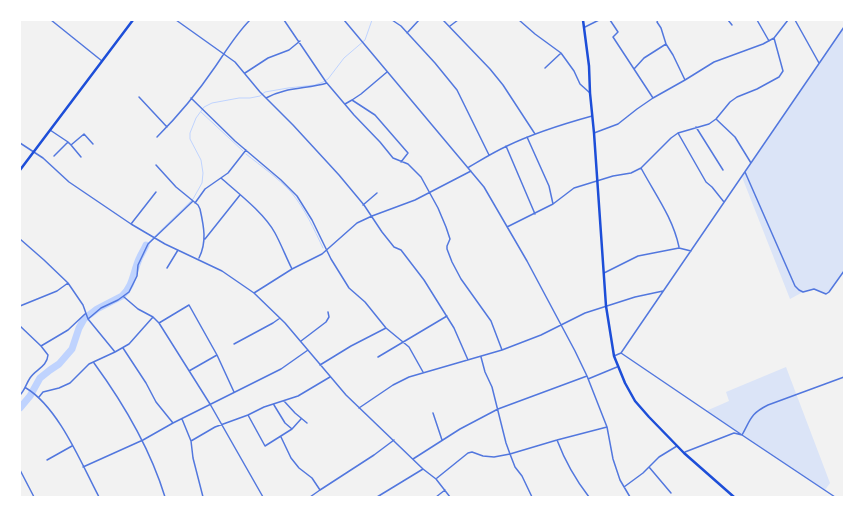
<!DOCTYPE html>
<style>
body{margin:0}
#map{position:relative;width:864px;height:517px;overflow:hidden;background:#f2f2f2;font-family:"IBM Plex Serif",serif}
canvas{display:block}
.frame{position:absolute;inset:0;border:21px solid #fff;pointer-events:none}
</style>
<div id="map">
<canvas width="864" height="517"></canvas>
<div class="frame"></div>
</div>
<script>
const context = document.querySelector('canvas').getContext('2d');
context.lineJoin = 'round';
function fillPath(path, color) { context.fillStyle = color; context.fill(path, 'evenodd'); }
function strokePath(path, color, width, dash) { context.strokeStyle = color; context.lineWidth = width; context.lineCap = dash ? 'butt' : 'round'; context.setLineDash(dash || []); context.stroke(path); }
fillPath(new Path2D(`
 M844 27V271L829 292 826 294 814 289 803 292 790 299 742 177Z
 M786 367 830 483 825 490 706 411 729 401 726 392Z`), '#dbe4f7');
strokePath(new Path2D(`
 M201 112 243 151
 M246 154C261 166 278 178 291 192 305 209 314 229 323 248
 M146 245 193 199 202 183 203 173 201 160 190 139V133L196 118 204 107 212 103 239 98H250L260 96 265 92 288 88 315 85 323 82 328 79 344 58 365 40 372 20`), '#bfd3fe', 1);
strokePath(new Path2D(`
 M20 408 30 396 40 378 50 370 59 364 72 349 79 328 84 319 97 309 122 296C133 286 133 273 139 259 141 254 144 250 146 245`), '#bfd3fe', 7);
strokePath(new Path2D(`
 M51 20 102 61
 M176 20 235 62 260 92 293 125 339 175 364 205 382 232 394 247 401 250 424 280 454 328 468 360
 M284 20 326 82 354 115 380 142 393 158 408 164 421 177 438 208 446 227 450 239 447 246V249L452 262 461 279 491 321 502 350
 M344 20 484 187 527 261 575 351 587 376 607 427 613 459 620 480 630 497
 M392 20 401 26 435 63 457 90 489 155
 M443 20 490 69 503 85 535 134
 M519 20 535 34 561 53 574 71 580 84 590 93
 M610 20 618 32 613 37 653 98
 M658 20 657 22 661 28 666 44 673 55 685 80
 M728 20 732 25
 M757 20 769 41
 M795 20 819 63
 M450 26 458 20
 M585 27 599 20
 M407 33 419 20
 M545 68 561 53
 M634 69 644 58 666 44
 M245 73 268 58 289 50 300 41
 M139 97 167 127
 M191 98 235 141 281 180 297 196 312 220 331 259 349 288 365 302 386 328 409 347 423 372
 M266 98C285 87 307 89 327 83
 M352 100 361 94 387 72
 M345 104 352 100 375 115 408 153 401 162
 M716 119 735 137 751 163
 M696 127 723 170
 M50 130 68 142 71 145 84 134 93 144
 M594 133 618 124 637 109 653 98 685 80 714 62 763 44 774 38
 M678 133 706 182 712 187 724 202
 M157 137C178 116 198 92 215 67 226 51 236 34 250 20
 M527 137 549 186 553 204
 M20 143 43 158 69 182 131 224 165 244 222 271 254 293 285 323 346 395 423 469 436 479 450 497
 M71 145 81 157
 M506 146 535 214
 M54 156 68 142
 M156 165 176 187 198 205 200 209C204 227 207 242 199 258
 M469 167C481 160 494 152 507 146 534 133 563 124 592 116
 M641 168C655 194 673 218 679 247
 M745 172 795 286 799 290 803 292 814 289 826 294 829 292 844 271
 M221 178C238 193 264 213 275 233 281 244 286 257 292 269
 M195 203 205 189 228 173 246 150
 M363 205 377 193
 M131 224 156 192
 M507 227 553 204 574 188 613 176 631 173 641 168 671 138 678 133 709 124 716 119 730 102 737 97 757 89 779 77 783 71 774 38 788 20
 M20 239 44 260 68 283 83 305 88 319 115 352
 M205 239 240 195
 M167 268 178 250
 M604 273 638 256 679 248 691 251
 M254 293 292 269 322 254 357 223 372 216 415 200 471 171
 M124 297 138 309 153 317 159 323 210 404 263 497
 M20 306 57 291 68 283
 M88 319 101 308 118 300 129 292 137 276 138 265 148 244 193 201
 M159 323 189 305 217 355 234 392
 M20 326 41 346 48 355C47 367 36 369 30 378 26 384 25 390 20 395
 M301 341 326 322 329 317 328 312
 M234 344 273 323 280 318
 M41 346 68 330 85 314
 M123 348 146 383 156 402 173 423
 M621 353 742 435C751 419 750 414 768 405L844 377
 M614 356 621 353 638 328 844 27
 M378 357 447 316
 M481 357 485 372 492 387 506 443 510 454 515 467 522 476 532 497
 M94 363C124 404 150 448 165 497
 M320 365 351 346 386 328
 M189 371 217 355
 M588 379 617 367
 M26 388C59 408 81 463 99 497
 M39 397 43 392 59 388 70 383 89 364 115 352 129 344 153 317
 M284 401 295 413 307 423
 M359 408 393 385 409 377 502 350 541 335 585 313 635 297 663 291
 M433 413 442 440
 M248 415 265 446 292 429 285 423 274 405
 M182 419 191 441 193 458 203 497
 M292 429 301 419
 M281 437 291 458 299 468 312 478 320 490 374 455 394 440
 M557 440C565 461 575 479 589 497
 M191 441 215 427 248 415 264 407 298 396 330 377
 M685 452 734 433 742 435 835 497
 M413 459 460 429 498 409 587 376
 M47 460 72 446
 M83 467 143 440 173 423 281 369 308 350
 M649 467 671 493
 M20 470 34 497
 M437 478 468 453 472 452 483 456 494 457 510 454 557 440 607 427
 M624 487 643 473 659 457 677 446
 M310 497 320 490
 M377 497 423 469
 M436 497 445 490`), '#5277de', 1.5);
strokePath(new Path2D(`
 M583 20 589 66 590 93 594 133 606 306 614 356 625 383 635 401 649 417 684 453 734 497
 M20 170 133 20`), '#1d4ed8', 2.5);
</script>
